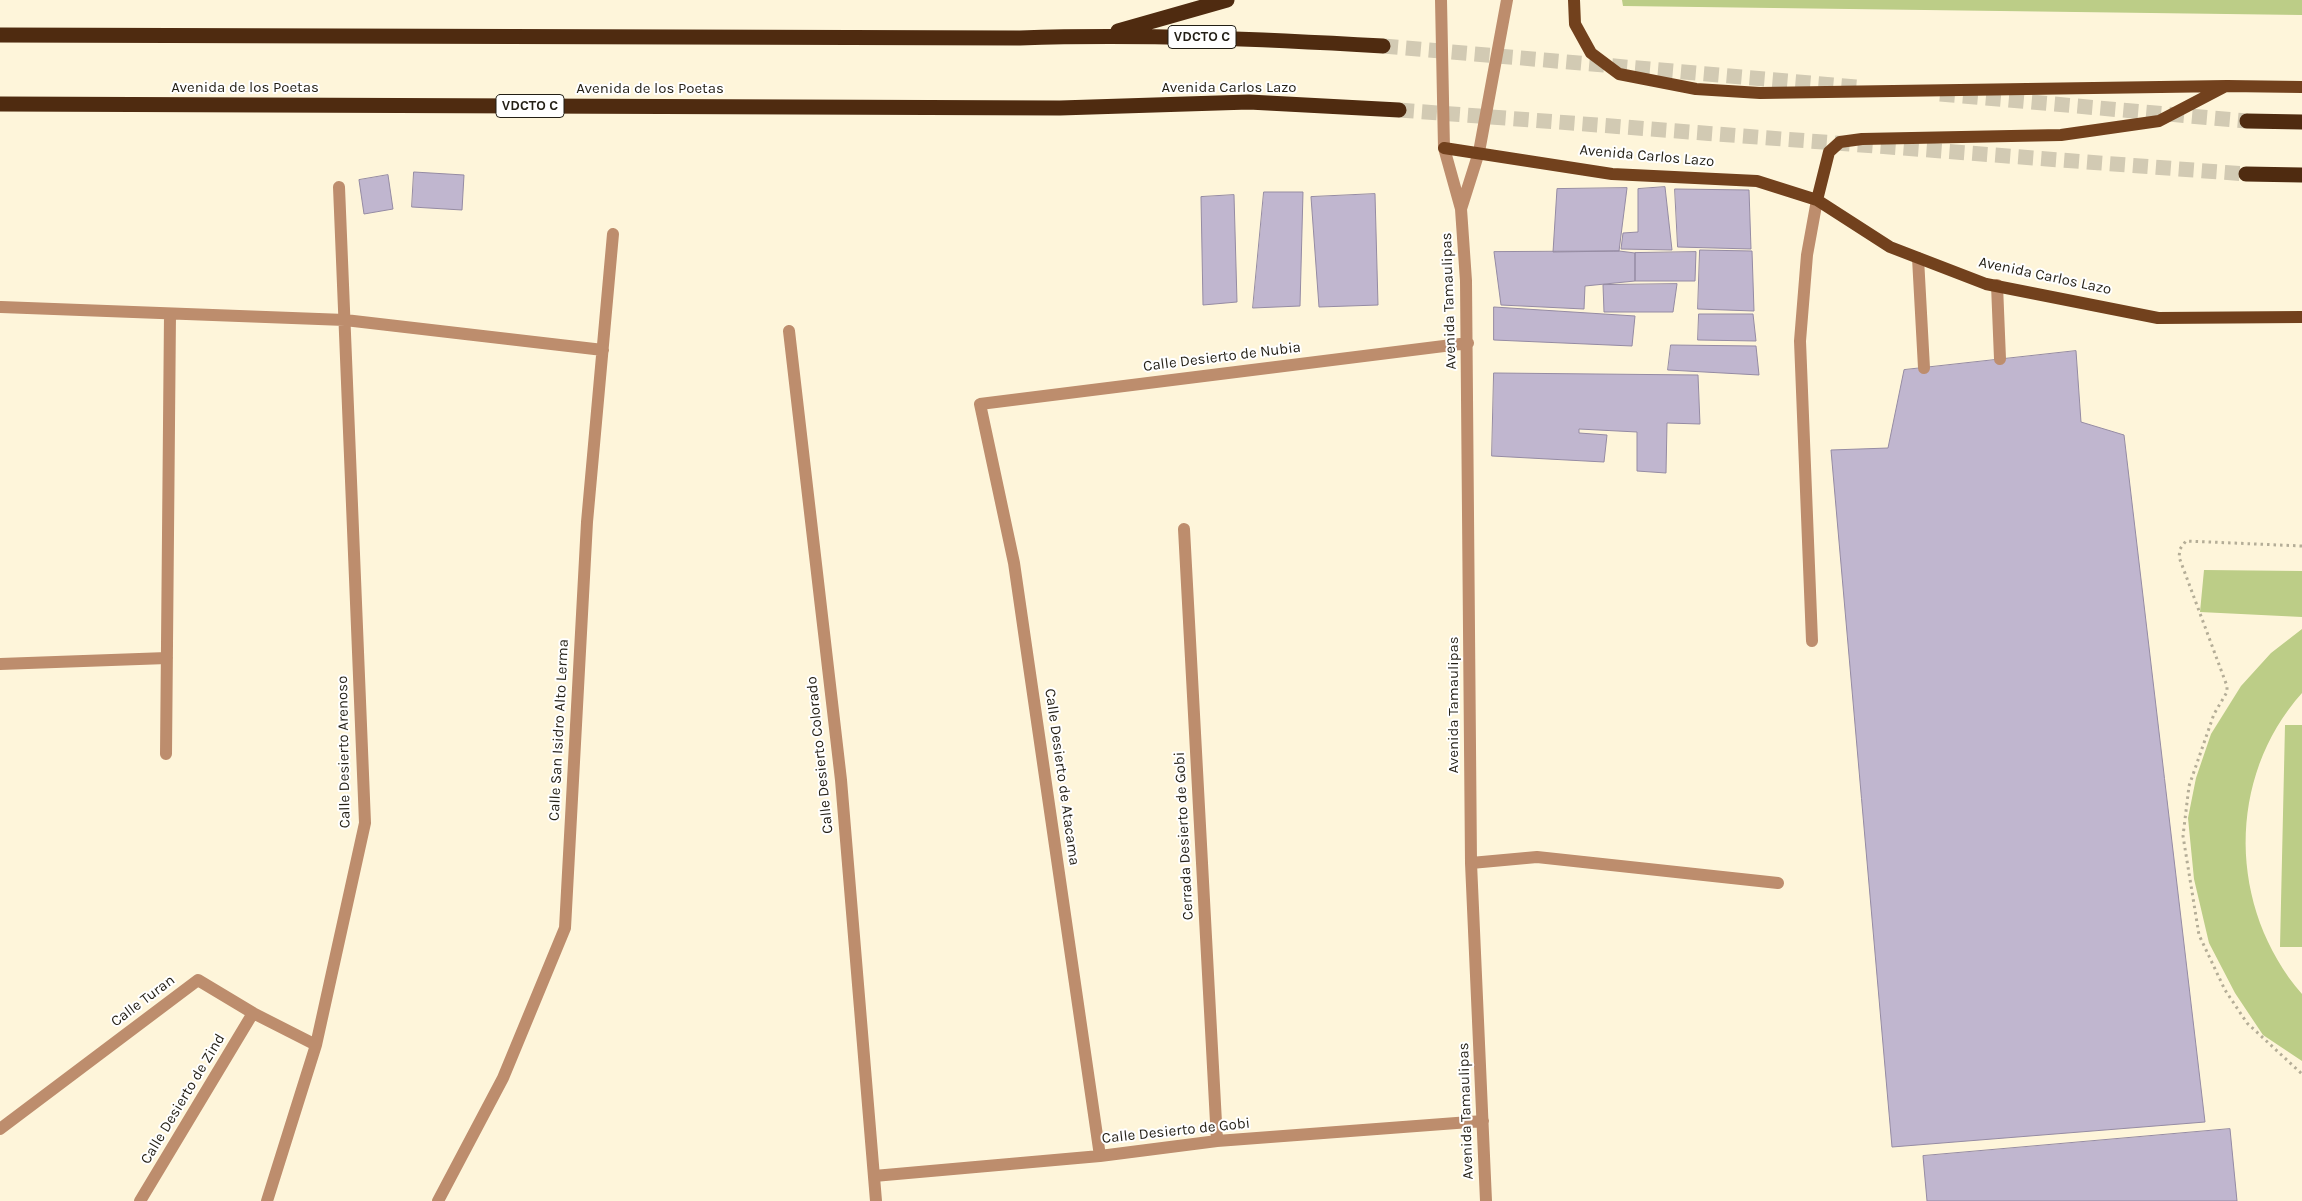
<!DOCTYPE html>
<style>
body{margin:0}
canvas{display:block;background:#fef5da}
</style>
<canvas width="2302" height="1201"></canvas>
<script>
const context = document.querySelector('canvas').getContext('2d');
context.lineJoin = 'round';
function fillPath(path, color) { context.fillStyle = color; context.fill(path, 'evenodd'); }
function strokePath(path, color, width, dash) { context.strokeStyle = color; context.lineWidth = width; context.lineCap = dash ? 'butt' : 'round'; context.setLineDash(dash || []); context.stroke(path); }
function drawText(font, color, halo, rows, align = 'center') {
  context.font = font + ' Karla,sans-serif'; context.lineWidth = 4; context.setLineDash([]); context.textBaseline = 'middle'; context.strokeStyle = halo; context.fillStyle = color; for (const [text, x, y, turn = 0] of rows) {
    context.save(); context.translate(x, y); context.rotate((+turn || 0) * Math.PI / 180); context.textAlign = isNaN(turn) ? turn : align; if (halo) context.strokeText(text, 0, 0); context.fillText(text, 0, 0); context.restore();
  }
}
fillPath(new Path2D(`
 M1622 0H2302V15L1623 6Z
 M2204 570 2302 571V617L2200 612Z
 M2302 629V693C2226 778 2228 908 2302 994V1061L2263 1035 2235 993 2209 943 2194 879 2188 818 2196 778 2211 734 2241 686 2271 653Z
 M2285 725H2302V947H2280Z`), '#bccd87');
const building = new Path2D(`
 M414 172 464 175 462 210 412 207Z
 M388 175 393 209 364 214 359 180Z
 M1665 187 1672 250 1621 249 1623 233 1638 232V189Z
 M1627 188 1619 251 1553 252 1557 189Z
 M1675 189 1749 190 1751 249 1678 247Z
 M1264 192H1303L1300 306 1253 308Z
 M1375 194 1378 305 1319 307 1311 197Z
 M1234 195 1237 302 1203 305 1201 197Z
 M1700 250 1752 251 1754 311 1698 309Z
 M1619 251 1635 253V281L1585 286 1584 309 1501 305 1494 252Z
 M1696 252 1695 281H1635V253Z
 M1677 284 1673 312H1604L1603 285Z
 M1494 307 1635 316 1632 346 1494 340Z
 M1699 314H1753L1756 341 1698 340Z
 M1671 345 1756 346 1759 375 1668 370Z
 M2076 351 2081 422 2124 435 2205 1122 1892 1147 1831 450 1888 448 1904 370Z
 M1494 373 1698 375 1700 424 1667 423 1666 473 1637 471V432L1579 429V433L1607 435 1604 462 1492 456Z
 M2230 1129 2237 1201H1927L1923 1156Z`);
fillPath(building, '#c0b6cf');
strokePath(building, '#958ba3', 1);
strokePath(new Path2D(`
 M1383 46 1857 87
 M1940 94 2247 121
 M1399 110 2246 174`), '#d2cab3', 15, [15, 8]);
strokePath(new Path2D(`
 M2302 546 2186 541 2180 549 2179 557 2227 686V692L2214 714 2189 786 2183 836 2199 935 2225 990 2247 1023 2302 1074`), '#b4ad97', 3, [2.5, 4]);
strokePath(new Path2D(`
 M1441 0 1444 148 1461 209 1466 281 1471 863 1486 1201
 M1461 209 1479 152 1507 0
 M1918 258 1924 368
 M1997 285 2000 359
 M1 307 345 320 603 350
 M789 331 841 780 876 1201
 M1184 529 1217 1141
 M1812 641 1800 341 1807 255 1817 200
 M0 664 167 658
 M166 754 170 314
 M1471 863 1537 857 1778 883
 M0 1129 198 980 253 1013 316 1045
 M1100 1156 1014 563 980 404 1468 343
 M874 1176 1100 1156 1217 1141 1483 1121
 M140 1201 253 1013
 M267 1201 316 1045 365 823 339 187
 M438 1201 503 1078 565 928 587 522 613 234`), '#bd8d6d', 12);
strokePath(new Path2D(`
 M1574 0 1575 24 1591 53 1619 74 1696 89 1760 93 2227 86 2302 87
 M1444 148 1612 174 1757 181 1817 200 1890 247 1986 284 2158 318 2302 317
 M1817 200 1829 152 1840 142 1862 139 2061 135 2159 121 2224 87`), '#72411d', 12);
strokePath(new Path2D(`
 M1118 31 1227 0
 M0 35 1020 38C1142 34 1262 39 1383 46
 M0 104 1060 108 1249 102 1399 110
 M2247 121 2302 122
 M2246 174 2302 175`), '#4f2b10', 15);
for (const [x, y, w] of [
 [1202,37,68],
 [530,106,68]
]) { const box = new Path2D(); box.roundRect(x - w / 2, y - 11.5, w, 23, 4); context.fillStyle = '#fff'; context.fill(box); strokePath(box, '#231f15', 1); }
drawText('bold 14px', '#231f15', null, [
 ["VDCTO C",1202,37],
 ["VDCTO C",530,106]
]);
drawText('15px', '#231f15', '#fff', [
 ["Avenida de los Poetas",245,88],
 ["Avenida Carlos Lazo",1229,88],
 ["Avenida de los Poetas",650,89],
 ["Avenida Carlos Lazo",1647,156,5],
 ["Avenida Carlos Lazo",2045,276,12],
 ["Avenida Tamaulipas",1449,301,-92],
 ["Calle Desierto de Nubia",1222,357,-7],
 ["Avenida Tamaulipas",1454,705,-90],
 ["Calle San Isidro Alto Lerma",559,730,-87],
 ["Calle Desierto Arenoso",344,752,-91],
 ["Calle Desierto Colorado",820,755,-96],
 ["Calle Desierto de Atacama",1062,777,82],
 ["Cerrada Desierto de Gobi",1184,836,-93],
 ["Calle Turan",143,1001,-37],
 ["Calle Desierto de Zind",183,1099,-59],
 ["Avenida Tamaulipas",1466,1111,-92],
 ["Calle Desierto de Gobi",1176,1131,-6]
]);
</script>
